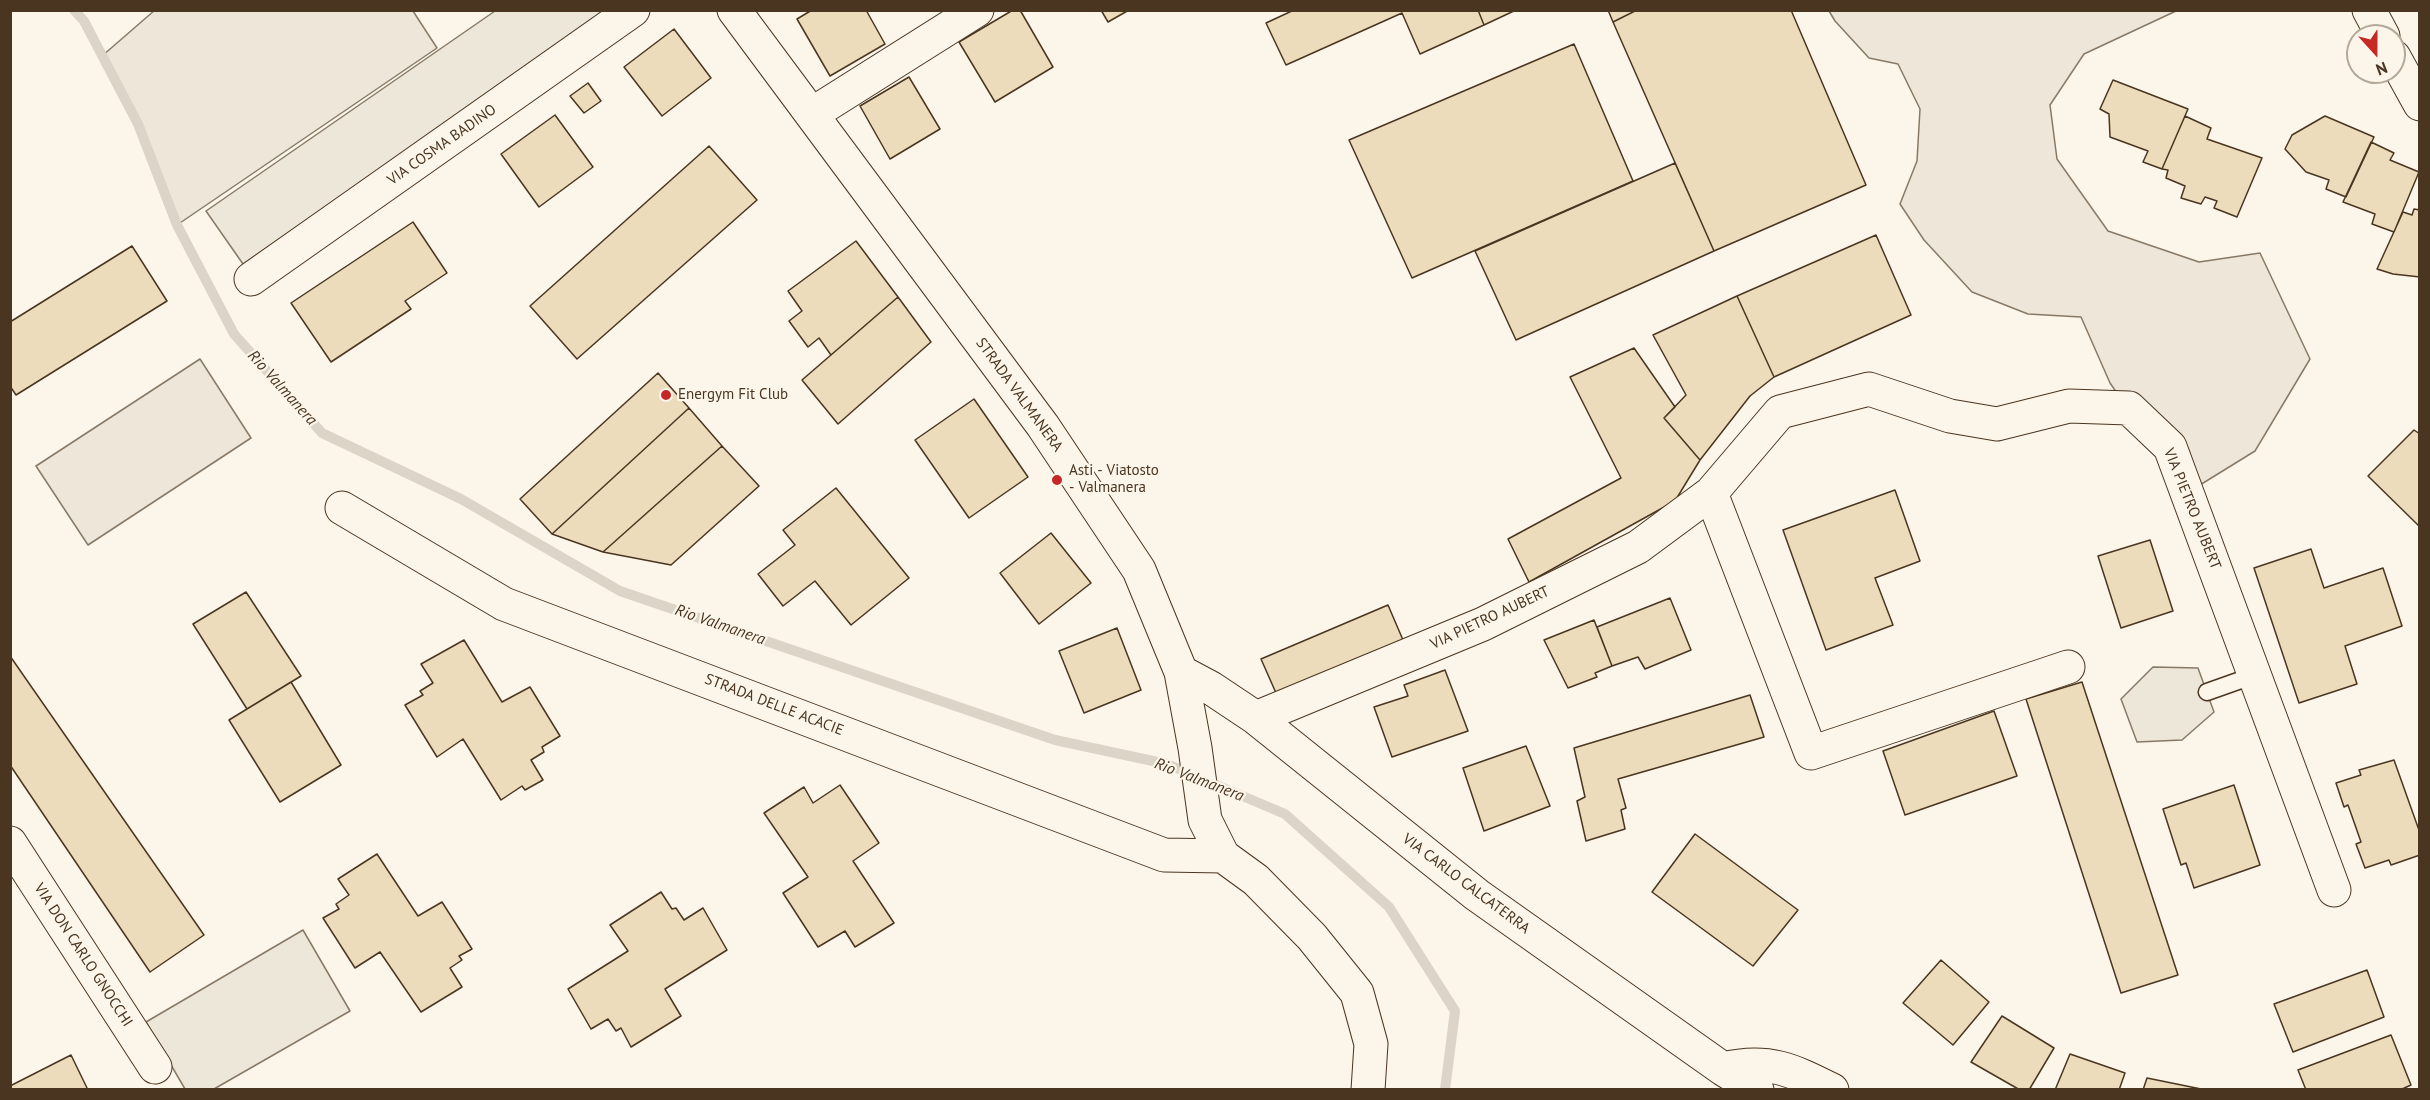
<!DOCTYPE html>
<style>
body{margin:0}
#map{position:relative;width:2430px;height:1100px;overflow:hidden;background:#fbf6e9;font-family:"PT Sans",sans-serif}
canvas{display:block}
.frame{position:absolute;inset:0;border:12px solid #4a3520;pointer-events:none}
.north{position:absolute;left:2346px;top:24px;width:60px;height:60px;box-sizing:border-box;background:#fbf6e9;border:2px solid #b4a999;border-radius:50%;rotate:159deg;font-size:16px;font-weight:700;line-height:24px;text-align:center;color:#4a3520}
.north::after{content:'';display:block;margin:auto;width:21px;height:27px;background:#c62828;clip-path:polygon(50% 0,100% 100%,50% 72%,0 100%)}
</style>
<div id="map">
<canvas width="2430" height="1100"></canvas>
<div class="frame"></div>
<div class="north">N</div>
</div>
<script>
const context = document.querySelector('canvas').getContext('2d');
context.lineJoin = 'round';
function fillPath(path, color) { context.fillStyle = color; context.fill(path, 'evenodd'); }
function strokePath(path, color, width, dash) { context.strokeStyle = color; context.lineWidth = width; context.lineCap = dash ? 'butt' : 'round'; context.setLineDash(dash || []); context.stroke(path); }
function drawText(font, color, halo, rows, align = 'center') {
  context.font = font + ' "PT Sans",sans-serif'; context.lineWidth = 4.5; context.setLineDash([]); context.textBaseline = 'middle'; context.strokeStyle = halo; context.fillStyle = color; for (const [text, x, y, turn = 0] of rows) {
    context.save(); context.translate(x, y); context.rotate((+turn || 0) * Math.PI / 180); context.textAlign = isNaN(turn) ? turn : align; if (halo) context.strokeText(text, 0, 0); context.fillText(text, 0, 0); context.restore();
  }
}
const green = new Path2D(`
 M155 10 413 11 437 48 177 225 138 124 102 56Z
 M1829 11H2176L2084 54 2050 105 2057 159 2108 231 2199 262 2260 253 2310 359 2255 451 2187 493 2110 383 2081 317 2028 314 1972 292 1924 240 1900 204 1917 161 1920 109 1898 64 1869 58 1835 21Z
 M200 359 251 438 88 545 36 466Z`);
fillPath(green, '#ede6d9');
strokePath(green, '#887966', 1.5);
const parking = new Path2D(`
 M495 11H607L243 264 206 211Z
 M2153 667 2198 668 2214 712 2182 740 2137 742 2121 699Z
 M303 930 350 1011 214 1089H185L146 1022Z`);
fillPath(parking, '#ede7d9');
strokePath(parking, '#887966', 1.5);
strokePath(new Path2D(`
 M74 10 84 21 138 124 177 225 234 334 322 433 461 499 620 591 1055 740 1167 764 1285 814 1389 907 1455 1011 1445 1090`), '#dcd4c6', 10);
const building = new Path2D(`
 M812 10H866L885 44 830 76 797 19Z
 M1013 10H1020L1053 67 995 102 959 42Z
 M1101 10H1129L1108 22Z
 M1294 10H1478L1484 25 1420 54 1402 13 1286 65 1266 23Z
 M1478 10H1516L1484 25Z
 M1608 10H1637L1613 22Z
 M1637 10H1791L1866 185 1714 251 1613 22Z
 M674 29 711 78 662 116 624 67Z
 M1574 44 1633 181 1412 278 1349 140Z
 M909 77 940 129 890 159 860 106Z
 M2113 80 2188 109 2162 169 2143 162 2148 151 2110 137 2109 114 2100 109Z
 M588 83 601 101 584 113 570 96Z
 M555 115 593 167 539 207 501 154Z
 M2185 116 2211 128 2207 139 2262 158 2237 217 2214 208 2217 201 2205 197 2201 204 2181 198 2185 186 2166 178 2168 170 2162 169Z
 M2325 116 2374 137 2346 197 2326 189 2329 180 2306 172 2285 149 2292 135Z
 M2371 142 2394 153 2390 160 2419 172 2394 232 2372 224 2375 214 2343 202Z
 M709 146 757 200 577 359 530 306Z
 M1675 163 1714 251 1516 340 1475 251Z
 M2414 209 2420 210V277L2393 274 2377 269 2403 212 2412 215Z
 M413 222 447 273 405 301 411 309 331 362 291 303Z
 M1876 235 1911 315 1774 377 1737 296Z
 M856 241 898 297 831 355 819 338 808 347 789 321 802 311 788 291Z
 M132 246 167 301 16 395 10 386V322Z
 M1737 296 1774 377 1750 396 1700 460 1664 418 1686 395 1653 335Z
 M898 297 931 342 838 424 802 380Z
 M1634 348 1675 407 1664 418 1700 460 1675 501 1529 582 1508 539 1621 478 1570 377Z
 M658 373 689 408 552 534 520 499Z
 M974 399 1028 477 969 518 915 440Z
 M689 408 722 446 603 552 552 534Z
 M2414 430 2420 434V527L2368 476Z
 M722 446 759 486 671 565 603 552Z
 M836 488 909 578 851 625 815 581 783 606 758 574 795 545 783 530Z
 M1895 490 1920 561 1875 578 1893 625 1826 650 1783 530Z
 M1051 533 1091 583 1039 624 1000 573Z
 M2150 540 2173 611 2121 628 2098 556Z
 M2311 549 2324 588 2383 568 2402 626 2345 646 2357 684 2299 703 2254 568Z
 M246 592 301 676 247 709 193 624Z
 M1670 598 1691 650 1645 669 1638 657 1612 666 1597 627Z
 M1388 605 1403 640 1276 693 1261 659Z
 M1594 620 1612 666 1595 673 1597 677 1568 688 1544 640Z
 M1117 628 1141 690 1084 713 1059 651Z
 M464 640 502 702 530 687 560 736 542 747 544 752 531 760 543 780 525 790 522 786 501 800 463 739 437 757 405 705 423 695 420 691 433 683 421 664Z
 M10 656 204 935 150 972 10 765Z
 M1445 670 1468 731 1392 757 1374 707 1408 696 1404 685Z
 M291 682 341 765 280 802 229 720Z
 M2082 682 2178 975 2121 993 2026 699Z
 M1750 695 1764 737 1618 779 1626 808 1621 810 1625 829 1586 841 1577 801 1585 797 1574 748Z
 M1994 711 2017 776 1905 815 1883 751Z
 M1526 746 1550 806 1484 831 1463 768Z
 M2394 760 2420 833V855L2391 865 2389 860 2365 868 2356 844 2361 842 2348 805 2344 807 2336 783 2361 775 2359 770Z
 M840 785 879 843 853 861 894 923 855 947 845 931 818 947 783 893 808 877 764 813 804 787 813 803Z
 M2234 785 2260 865 2194 888 2186 863 2181 865 2163 809Z
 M1695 834 1798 910 1753 966 1652 892Z
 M377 854 418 916 442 902 472 949 459 956 462 960 450 968 462 987 421 1012 380 952 355 968 323 918 339 909 336 904 349 895 338 879Z
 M661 892 672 909 676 908 684 920 703 908 727 950 665 989 681 1016 631 1047 621 1028 616 1031 608 1019 591 1029 568 989 628 951 610 925Z
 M1941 960 1989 1002 1953 1045 1903 1003Z
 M2367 970 2384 1017 2293 1052 2274 1004Z
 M2002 1016 2054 1048 2029 1090H2020L1971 1062Z
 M2391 1035 2411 1085 2400 1090H2306L2298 1070Z
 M2070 1054 2125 1073 2119 1090H2055Z
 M71 1055 88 1090H10V1086Z
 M2147 1078 2206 1090H2143Z`);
fillPath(building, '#ecdcbc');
strokePath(building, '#4a3520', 1.5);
const service = new Path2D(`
 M2207 692 2255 675`);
const minor = new Path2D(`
 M734 10 1043 426 1139 570 1181 672 1195 748 1205 820 1223 856 1256 880 1312 937 1357 993 1371 1044 1368 1090
 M2369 10 2383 36
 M2394 57 2420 104
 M812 114 977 10
 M251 279 633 10
 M1711 493 1811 753 2068 667
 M342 508 504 604 1164 855 1223 856
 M1181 672 1211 688 1256 718 1477 895 1723 1069 1757 1090
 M1256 718 1483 624 1638 547 1711 493 1780 412 1869 389 1950 416 1997 424 2069 406 2129 408 2170 447 2334 890
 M10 843 155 1067
 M1723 1069C1768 1058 1792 1070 1832 1090`);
strokePath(service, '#4a3520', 19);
strokePath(minor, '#4a3520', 35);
strokePath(service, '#fbf6e9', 16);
strokePath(minor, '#fbf6e9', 33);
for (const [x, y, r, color] of [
 [666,395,6,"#c62828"],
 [1057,480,6,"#c62828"]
]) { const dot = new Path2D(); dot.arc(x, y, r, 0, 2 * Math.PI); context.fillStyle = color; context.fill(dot); strokePath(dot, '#fbf6e9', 2); }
drawText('15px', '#4a3520', '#fbf6e9', [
 ["VIA COSMA BADINO",442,145,-35],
 ["STRADA VALMANERA",1019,395,54],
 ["VIA PIETRO AUBERT",2192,509,68],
 ["VIA PIETRO AUBERT",1490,618,-25],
 ["STRADA DELLE ACACIE",774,705,21],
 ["VIA CARLO CALCATERRA",1466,884,37],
 ["VIA DON CARLO GNOCCHI",83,955,57]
]);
drawText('15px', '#4a3520', '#fbf6e9', [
 ["Energym Fit Club",678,395],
 ["Asti - Viatosto",1069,471],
 ["- Valmanera",1069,488]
], 'left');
drawText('italic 16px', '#4a3520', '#fbf6e9', [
 ["Rio Valmanera",282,388,48],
 ["Rio Valmanera",720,625,19],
 ["Rio Valmanera",1199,780,21]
]);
</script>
